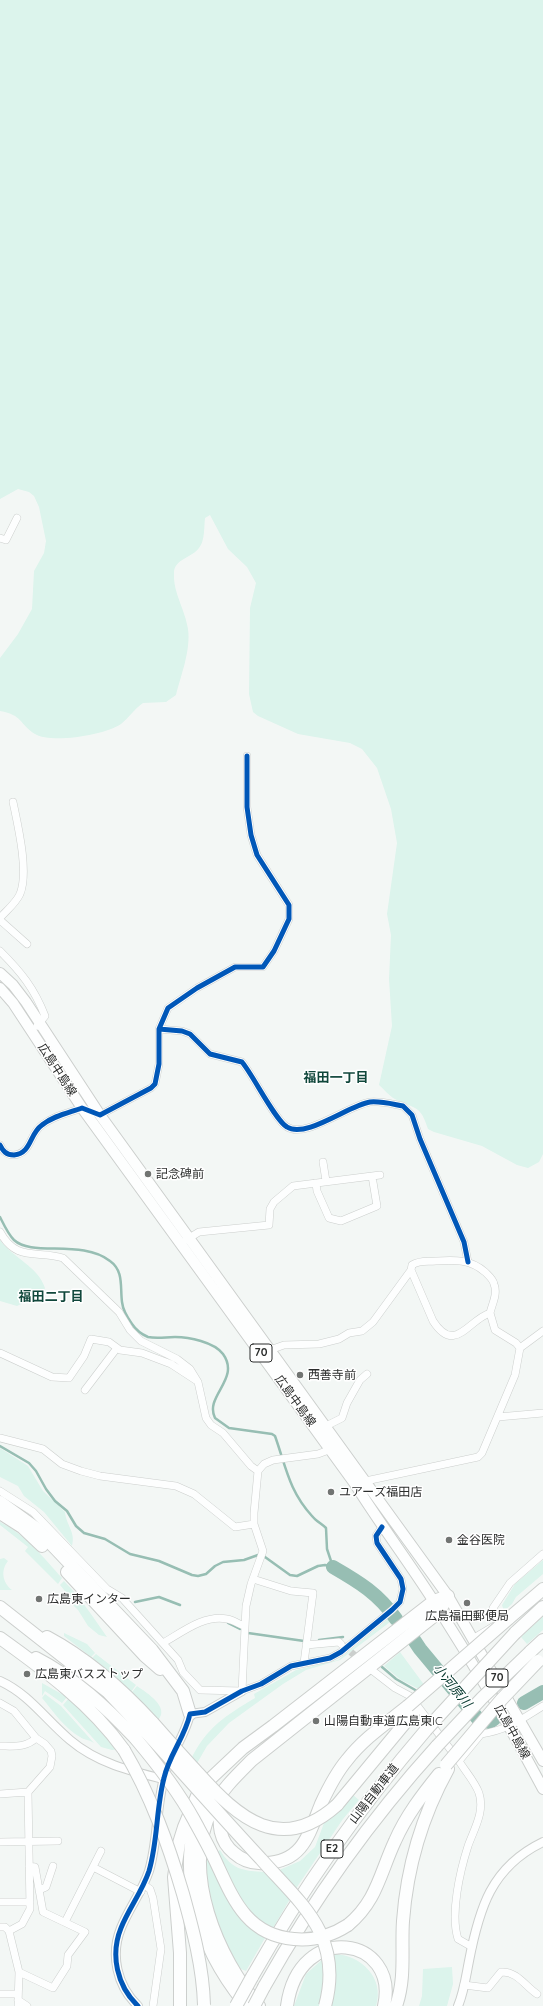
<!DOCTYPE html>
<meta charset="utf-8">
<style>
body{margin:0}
canvas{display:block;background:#f3f7f5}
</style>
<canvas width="543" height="2006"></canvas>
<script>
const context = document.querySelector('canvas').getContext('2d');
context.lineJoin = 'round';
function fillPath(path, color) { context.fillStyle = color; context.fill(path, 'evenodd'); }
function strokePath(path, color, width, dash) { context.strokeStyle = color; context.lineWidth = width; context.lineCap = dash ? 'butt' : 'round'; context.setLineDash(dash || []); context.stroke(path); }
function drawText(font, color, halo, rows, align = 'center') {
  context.font = font + ' Quicksand,"Noto Sans JP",sans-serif'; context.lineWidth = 3; context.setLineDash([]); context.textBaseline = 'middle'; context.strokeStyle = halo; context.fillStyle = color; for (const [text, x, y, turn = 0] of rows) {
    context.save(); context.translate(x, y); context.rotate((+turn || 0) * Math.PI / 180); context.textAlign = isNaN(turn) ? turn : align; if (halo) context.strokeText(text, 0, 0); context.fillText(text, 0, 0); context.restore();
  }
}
fillPath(new Path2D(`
 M0 0H543V1154L539 1162 528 1168 517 1165 482 1146 434 1132 428 1129C420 1104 416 1110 395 1099 389 1096 384 1089 379 1085L392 1026 389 979 391 935 387 914 397 843 391 809 377 768 362 749 350 743 298 734 258 716 253 712 249 694 250 608 256 583 247 567 228 549 210 515 205 518C204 527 205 541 199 548 193 557 174 559 174 573 173 593 185 609 188 629 191 650 181 675 176 695L166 702 143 703C134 709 129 718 121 724 105 735 51 744 35 734 19 724 23 715 0 711V658L18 634 32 609 34 571 44 553 46 541 39 507 34 496 29 492 18 489 0 499Z
 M0 1240C14 1259 38 1266 45 1288L43 1293 17 1306 0 1301Z
 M0 1448 28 1466 43 1491 65 1512C66 1525 76 1532 72 1546L44 1512 24 1496 18 1486 0 1477Z
 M0 1522C25 1534 44 1558 62 1578L58 1584 25 1551 28 1547 0 1525Z
 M4 1558 8 1561C0 1571 3 1583 12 1590H0V1559Z
 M543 1560V1574L516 1597 512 1604 504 1611 502 1605 515 1584Z
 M64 1581C81 1598 93 1617 107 1637L99 1635 88 1626 78 1610 68 1600 69 1596 60 1585Z
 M543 1616V1630L527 1644 521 1637Z
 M388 1619 390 1622 340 1660 306 1670 283 1684 229 1723 207 1746 196 1765 191 1759C207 1727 225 1716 255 1698L254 1694 296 1670 338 1660Z
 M64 1633 87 1644 95 1653 91 1657 64 1636Z
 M400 1652 425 1686 421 1690 401 1680 384 1666Z
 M96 1654 136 1685 131 1692 92 1658Z
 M42 1683 67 1697 62 1703 45 1691 42 1696Z
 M137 1686C147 1693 170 1707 158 1720L132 1692Z
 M45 1694 61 1706 94 1743C88 1739 84 1740 80 1737 65 1729 53 1711 42 1698Z
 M69 1698 84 1712 118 1749 112 1750 101 1747 63 1705Z
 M353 1795 359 1800 343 1819 295 1890 277 1871 300 1861 315 1847 324 1823Z
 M220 1850C232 1870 244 1871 265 1872L290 1899 273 1928C240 1911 231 1884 217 1852Z
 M207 1853C222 1888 231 1917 265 1938L246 1971 236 1967C221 1932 201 1892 207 1853Z
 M334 1954C361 1955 385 1978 376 2006H331L336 1980Z
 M324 1958 325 1978 320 2006H294L306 1974Z
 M452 1967 453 1984 447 2006H419L422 1996 423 1969Z`), '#dcf4ec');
strokePath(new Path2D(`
 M0 1217C4 1225 8 1234 14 1240 32 1257 82 1239 110 1261 124 1271 120 1287 122 1302 123 1311 127 1317 132 1324 136 1330 141 1334 148 1337 157 1339 166 1337 175 1337 189 1337 214 1342 223 1354 241 1379 204 1396 215 1418L229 1428 272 1434 275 1436C286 1467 289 1491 312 1516 316 1521 322 1524 326 1528L327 1549 333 1567
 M0 1446 29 1463 36 1471 46 1489 55 1501 67 1511 76 1526 84 1533 105 1539 130 1554 159 1561 192 1575 198 1576 206 1574 215 1566 223 1562 244 1560 258 1555 265 1557 290 1575 297 1576 318 1566 325 1565 333 1567
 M135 1602 159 1597 180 1605
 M228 1623 240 1629
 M248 1633 304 1641
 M319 1640 343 1637
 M382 1667 396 1679 417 1691`), '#97beb3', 2.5);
strokePath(new Path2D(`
 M333 1567C359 1582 379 1594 396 1619
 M414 1640 420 1649 479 1720 490 1722 494 1719
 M524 1703 543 1692`), '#97beb3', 14);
strokePath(new Path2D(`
 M343 1645 371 1670`), '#cbcfcd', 7, [7, 3.5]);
const minor = new Path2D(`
 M0 538 6 540 17 518
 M0 918C6 911 16 903 20 894 29 872 18 826 13 802
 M0 920 27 944
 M0 951C21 972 34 988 45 1016L37 1026
 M159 1029 182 1031 190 1034 210 1054 242 1062C253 1075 275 1120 287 1127 306 1139 349 1105 370 1102 381 1101 392 1104 403 1106L412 1115 420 1139 464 1242 468 1262
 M0 1145C3 1151 6 1155 14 1155 32 1153 29 1134 42 1125 53 1116 68 1113 82 1108L100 1115 151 1088 155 1084 159 1064V1029L168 1008 197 988 235 967H263L274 951 289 919V905L257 855 251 835 247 807V756
 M323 1162 326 1181
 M316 1183 317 1191 329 1218 341 1221 377 1206 372 1176
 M0 1232C16 1262 37 1250 63 1258L119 1312 130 1330 141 1341 177 1359 190 1369 198 1382 206 1418 211 1425 223 1433 251 1466 258 1471
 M186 1240 199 1232 269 1225 270 1209 274 1202 293 1186 380 1175
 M490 1313C468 1320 455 1355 433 1321L411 1270 412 1265C420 1260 427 1262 436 1261 455 1260 470 1259 485 1272 489 1276 493 1279 494 1284 498 1294 492 1304 490 1313L495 1330 516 1343 520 1348
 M520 1348 543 1331
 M267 1351 284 1345 319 1344 339 1339 349 1333 362 1331 373 1322 411 1270
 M0 1353 52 1377 69 1378 84 1356 91 1339 109 1342 120 1350 142 1353 171 1364 197 1381
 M85 1390 117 1348
 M498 1417 543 1413
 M326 1426 342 1418 347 1403 360 1380 367 1374
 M0 1438 43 1449 62 1464 81 1471 100 1476 176 1486 194 1494 235 1527 254 1524
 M361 1482 478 1457 482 1453 515 1375 520 1348
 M0 1491 33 1512 107 1589 122 1598 178 1660 183 1672 200 1690 242 1691 261 1684 291 1666 330 1658 341 1652 392 1610 400 1602 403 1589 401 1579 377 1543 376 1536 382 1527
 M253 1579 291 1591 313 1593 304 1663
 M474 1638 501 1622 493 1608 510 1583 543 1554
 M163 1643C181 1633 204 1614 227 1619 233 1620 239 1624 244 1626
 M306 1645 339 1642 341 1644
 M373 1671 395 1688 410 1696 456 1757
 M242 1691 246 1606 251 1584 263 1551 254 1524V1513L258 1471 264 1464 273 1460 318 1454 334 1448
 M0 1703 14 1711 36 1738 45 1744 51 1751 52 1756 50 1767 28 1792 0 1794
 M0 1746C13 1746 26 1748 36 1738
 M0 1842 58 1841
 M93 1867 141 1892
 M144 1885 150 1889 153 1898 161 1949 153 2006
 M39 1890 46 1887 53 1866
 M0 1902H30
 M65 1922 101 1851
 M0 1927H5L9 1931 19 1972 18 2006
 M9 1931 22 1924 30 1909 28 1792
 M472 1947 458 1939C450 1914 460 1871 468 1846 474 1829 485 1812 479 1793 475 1782 465 1771 459 1761L481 1734C508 1730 520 1720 543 1706
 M19 1972 53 1988 67 1966 68 1955 85 1932 43 1912 35 1867 29 1866
 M464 1985 488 1988 501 1972C517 1971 525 1986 537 1994
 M0 1994H18
 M18 2000 27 2006`);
const tertiary = new Path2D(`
 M0 1681C29 1694 46 1720 70 1740 97 1763 130 1771 163 1779
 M138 2006C117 1986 110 1955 121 1928 129 1908 142 1892 149 1871 158 1841 156 1808 164 1778 169 1755 185 1737 190 1714L205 1712 242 1691
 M458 2006C464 1992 466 1976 469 1961 479 1909 491 1867 543 1842`);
const primary = new Path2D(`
 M0 973 13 985 26 1002 100 1115 448 1596 543 1761
 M0 988 13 1003 82 1108 355 1484C380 1524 408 1561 433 1600 472 1661 509 1724 543 1789`);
const motorway = new Path2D(`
 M0 1502 36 1528 152 1650 183 1691 190 1714
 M0 1513 22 1527 42 1546
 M67 1572 145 1656 160 1669
 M0 1607 108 1692 145 1731
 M508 1619 543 1589
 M515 1633 543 1607
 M47 1637C88 1659 122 1689 153 1723
 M0 1638C46 1671 91 1704 124 1750
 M530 1652 543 1640
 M36 1658C75 1678 107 1708 136 1739
 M205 1797C171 1868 199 1949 247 2006
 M337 1805 414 1712
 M221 1806C218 1824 219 1841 234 1853 243 1861 254 1864 265 1863 303 1862 309 1834 321 1804 328 1789 336 1773 347 1760 364 1738 387 1723 408 1706
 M348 1925C377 1901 380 1873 395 1841 406 1816 422 1795 439 1774
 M252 1977C302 1889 360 1807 426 1730
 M264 1987C313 1900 370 1820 437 1746
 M180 2006V1953L174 1877 179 1843 184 1827 197 1796 208 1781 243 1748 273 1726 434 1601 448 1596
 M259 2006C218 1958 180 1872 212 1809 221 1790 237 1775 252 1760L439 1612 448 1596
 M287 2006C299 1919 400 1937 384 2006
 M396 2006C406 1978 401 1949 403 1921 407 1867 422 1816 448 1769`);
strokePath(minor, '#cccfcd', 8);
strokePath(tertiary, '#cccfcd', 10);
strokePath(primary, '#cccfcd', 12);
strokePath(motorway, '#cccfcd', 14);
strokePath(minor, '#fdfefe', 7);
strokePath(tertiary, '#fdfefe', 8);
strokePath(primary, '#fdfefe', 10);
strokePath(motorway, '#fdfefe', 12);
const motorwayBridge = new Path2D(`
 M408 1706 508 1619
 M153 1723C168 1740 183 1757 198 1773 239 1819 281 1855 337 1805
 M426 1730 515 1633
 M145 1731C184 1774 222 1817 261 1859 281 1882 307 1905 320 1932 331 1956 332 1981 325 2006
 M136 1739C158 1765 178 1791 194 1820 201 1833 208 1845 214 1858 232 1896 245 1935 294 1939 314 1941 331 1936 348 1925
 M437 1746 482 1698 530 1652
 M124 1750C151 1796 168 1843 183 1894 193 1930 203 1967 204 2005
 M446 1765 501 1700 538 1661
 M236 2006 252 1977
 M254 2006 264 1987`);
strokePath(motorwayBridge, '#cccfcd', 14, []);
strokePath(motorwayBridge, '#fdfefe', 12);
strokePath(new Path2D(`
 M159 1029 182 1031 190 1034 210 1054 242 1062C253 1075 275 1120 287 1127 306 1139 349 1105 370 1102 381 1101 392 1104 403 1106L412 1115 420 1139 464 1242 468 1262
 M0 1145C3 1151 6 1155 14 1155 32 1153 29 1134 42 1125 53 1116 68 1113 82 1108L100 1115 151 1088 155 1084 159 1064V1029L168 1008 197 988 235 967H263L274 951 289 919V905L257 855 251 835 247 807V756
 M138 2006C117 1986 110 1955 121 1928 129 1908 142 1892 149 1871 158 1841 156 1808 164 1778 169 1755 185 1737 190 1714L205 1712 242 1691 261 1684 291 1666 330 1658 341 1652 392 1610 400 1602 403 1589 401 1579 377 1543 376 1536 382 1527`), '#0057b8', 5);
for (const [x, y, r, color] of [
 [148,1174,4,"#717472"],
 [300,1375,4,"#717472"],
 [331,1492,4,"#717472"],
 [449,1540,4,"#717472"],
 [39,1599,4,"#717472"],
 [467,1603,4,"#717472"],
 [27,1674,4,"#717472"],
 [316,1721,4,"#717472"]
]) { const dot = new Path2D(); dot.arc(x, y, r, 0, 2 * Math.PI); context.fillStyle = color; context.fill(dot); strokePath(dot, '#fff', 1.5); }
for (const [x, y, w] of [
 [261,1353,22],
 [497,1678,22],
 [332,1849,22]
]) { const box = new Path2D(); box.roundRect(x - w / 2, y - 9, w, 18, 3); context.fillStyle = '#fff'; context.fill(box); strokePath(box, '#2b2d2c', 1); }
drawText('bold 11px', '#2b2d2c', null, [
 ["70",261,1353],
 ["70",497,1678],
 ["E2",332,1849]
]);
drawText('12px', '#2b2d2c', '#fff', [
 ["広島中島線",57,1070,57],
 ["広島中島線",295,1401,54],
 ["広島中島線",512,1732,61],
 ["山陽自動車道",374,1794,-52]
]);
drawText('12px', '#2b2d2c', '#fff', [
 ["記念碑前",156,1174],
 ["西善寺前",308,1375],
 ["ユアーズ福田店",339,1492],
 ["金谷医院",457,1540],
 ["広島東インター",47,1599],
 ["広島福田郵便局",467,1616,"center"],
 ["広島東バスストップ",35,1674],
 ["山陽自動車道広島東IC",324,1721]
], 'left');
drawText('bold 13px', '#10473b', '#fff', [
 ["福田一丁目",336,1078],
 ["福田二丁目",51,1297]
]);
drawText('italic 13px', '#04372d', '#fff', [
 ["小河原川",452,1686,51]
]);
</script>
